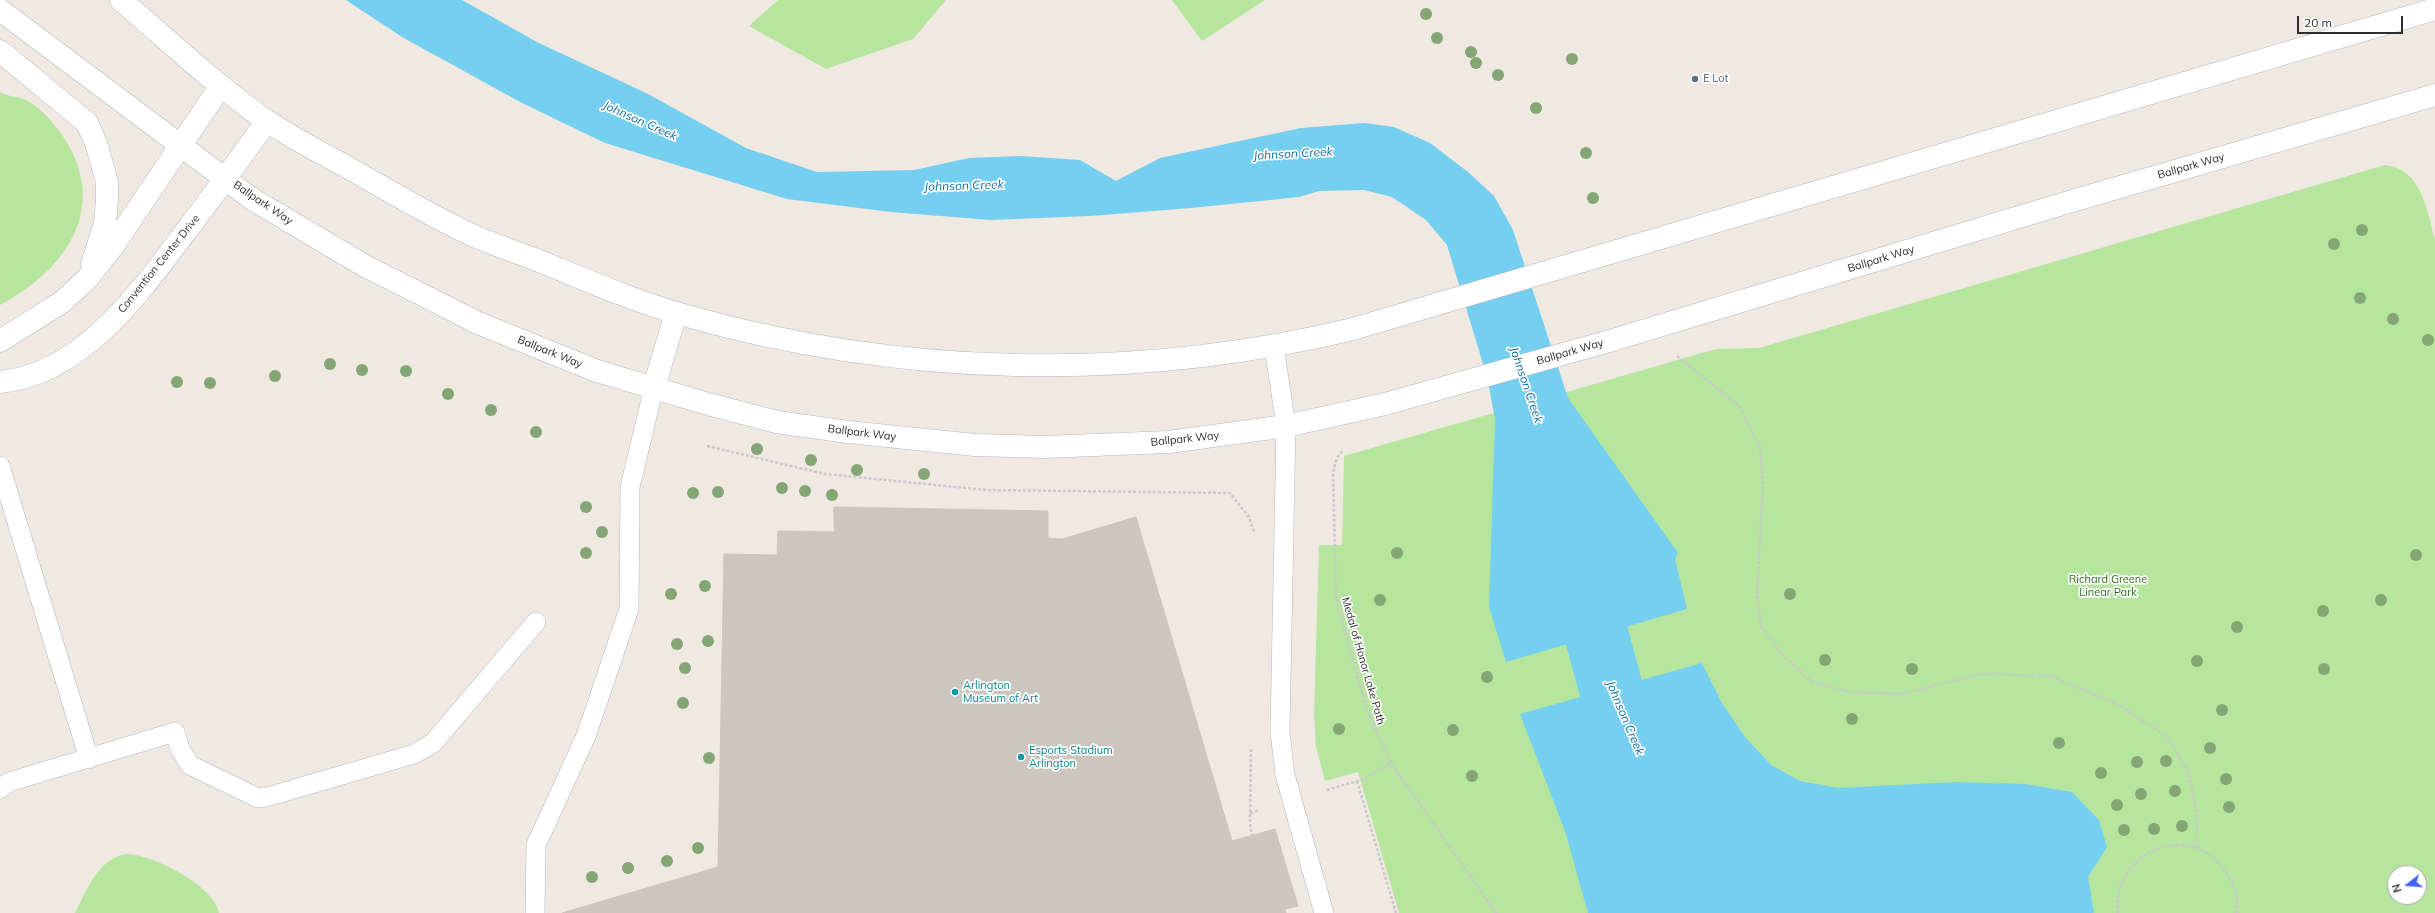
<!DOCTYPE html>
<style>
body{margin:0}
#map{position:relative;width:2435px;height:913px;overflow:hidden;background:#efe9e1;font-family:Mulish,sans-serif}
canvas{display:block}
.north{position:absolute;left:2387px;top:865px;width:40px;height:40px;box-sizing:border-box;background:#fff;border:1px solid #ababab;border-radius:50%;rotate:253deg;font-size:11px;font-weight:700;line-height:16px;text-align:center;color:#2e2e2e}
.north::after{content:'';display:block;margin:auto;width:14px;height:18px;background:#4264fb;clip-path:polygon(50% 0,100% 100%,50% 72%,0 100%)}
.scale{position:absolute;left:2297px;top:16px;width:106px;height:18px;box-sizing:border-box;border:2px solid #2e2e2e;border-top:0;padding-left:5px;font-size:12px;line-height:14px;white-space:nowrap;color:#2e2e2e;-webkit-text-stroke:3px #fff;paint-order:stroke}
</style>
<div id="map">
<canvas width="2435" height="913"></canvas>
<div class="north">N</div>
<div class="scale">20 m</div>
</div>
<script>
const context = document.querySelector('canvas').getContext('2d');
context.lineJoin = 'round';
function fillPath(path, color) { context.fillStyle = color; context.fill(path, 'evenodd'); }
function strokePath(path, color, width, dash) { context.strokeStyle = color; context.lineWidth = width; context.lineCap = dash ? 'butt' : 'round'; context.setLineDash(dash || []); context.stroke(path); }
function drawText(font, color, halo, rows, align = 'center') {
  context.font = font + ' Mulish,sans-serif'; context.lineWidth = 3.5; context.setLineDash([]); context.textBaseline = 'middle'; context.strokeStyle = halo; context.fillStyle = color; for (const [text, x, y, turn = 0] of rows) {
    context.save(); context.translate(x, y); context.rotate((+turn || 0) * Math.PI / 180); context.textAlign = isNaN(turn) ? turn : align; if (halo) context.strokeText(text, 0, 0); context.fillText(text, 0, 0); context.restore();
  }
}
fillPath(new Path2D(`
 M778 0H946L913 39 826 69 749 26Z
 M1172 0H1265L1202 41Z
 M0 92C8 97 18 96 26 100 42 108 61 131 69 146 107 214 61 273 0 305Z
 M2385 165C2422 169 2426 209 2435 239V913H1399L1358 772 1325 781 1316 747 1314 715 1319 545H1342L1344 456 1716 349 1759 348ZM2395 873H2419V897H2395Z
 M125 854C151 853 215 886 219 913H75C88 889 96 861 125 854Z`), '#b6e59e');
fillPath(new Path2D(`
 M346 0H462L537 42 648 94 746 148 817 172 914 170 969 158 1021 156 1080 160 1116 181 1160 158 1301 128 1364 123 1394 127 1430 143 1468 172 1494 196 1513 230 1568 398 1678 553 1675 559 1687 609 1506 662 1489 607 1495 419 1487 377 1447 245 1426 220 1392 197 1364 190 1319 191 1299 197 1191 208 1090 216 990 220 891 212 787 199 605 143 520 102 402 37Z
 M1702 663 1722 703 1745 737 1771 765 1800 781 1838 788 1957 782 2025 784 2072 792 2099 820 2107 847 2088 877 2094 913H1588L1565 831 1520 714Z`), '#75cff0');
strokePath(new Path2D(`
 M1574 551 1611 689 1714 913`), '#75cff0', 64);
const building = new Path2D(`
 M834 507 1048 511V538L1062 539 1136 517 1232 841 1275 829 1298 906 1285 909 1286 913H562L718 867 724 554 777 555 778 531 834 532Z`);
fillPath(building, '#cbc7bf');
strokePath(building, '#cbc5ba', 1);
const service = new Path2D(`
 M1274 346 1286 426 1280 732 1285 775 1324 913
 M0 466 89 759
 M0 789 9 782 175 732 180 749 190 765 258 798 267 797 414 754 433 743 536 622
 M535 913 536 845 586 736 629 609 630 487 654 387`);
const secondary = new Path2D(`
 M121 0C168 40 213 83 264 119 290 137 318 151 345 166 388 190 430 216 474 236 495 245 516 252 537 260 584 279 631 300 680 314 899 377 1132 382 1353 329L2435 9
 M0 10 252 199 365 266 478 323 597 371 708 404 777 422 848 432 975 445 1044 447 1169 442 1286 426 1385 404 1613 340 2062 204 2435 95
 M0 51 87 123 96 143 107 182V201L105 223 92 264
 M0 341 62 302 87 279 113 246 220 87
 M0 382C82 375 141 291 186 231 214 195 240 158 267 121
 M654 387 676 313`);
strokePath(service, '#b4b7c1', 20);
strokePath(secondary, '#b4b7c1', 23);
strokePath(new Path2D(`
 M1677 356 1739 406 1760 447 1763 484 1757 592 1761 626 1783 656 1812 682 1849 692 1902 694 1981 674 2050 676 2115 703 2167 736 2188 771 2197 813 2196 848
 M707 446 825 474 987 490 1230 493 1249 517 1254 532
 M1342 451 1337 458 1333 472 1336 598 1367 711 1391 763 1496 913
 M1251 749 1250 825 1252 835
 M1357 781 1396 913
 M1327 790 1361 780 1391 763
 M1250 813 1259 810
 M2118 913C2112 871 2155 834 2196 848 2210 852 2220 864 2228 875 2235 885 2239 901 2236 913`), '#c9c9c9', 2.5, [3, 2]);
strokePath(service, '#fff', 19);
strokePath(secondary, '#fff', 22);
context.fillStyle = '#84a574';
for (const [x, y] of [
 [1426,14],
 [1437,38],
 [1471,52],
 [1572,59],
 [1476,63],
 [1498,75],
 [1536,108],
 [1586,153],
 [1593,198],
 [2362,230],
 [2334,244],
 [2360,298],
 [2393,319],
 [2428,340],
 [330,364],
 [362,370],
 [406,371],
 [275,376],
 [177,382],
 [210,383],
 [448,394],
 [491,410],
 [536,432],
 [757,449],
 [811,460],
 [857,470],
 [924,474],
 [782,488],
 [805,491],
 [718,492],
 [693,493],
 [832,495],
 [586,507],
 [602,532],
 [586,553],
 [1397,553],
 [2416,555],
 [705,586],
 [671,594],
 [1790,594],
 [1380,600],
 [2381,600],
 [2323,611],
 [2237,627],
 [708,641],
 [677,644],
 [1825,660],
 [2197,661],
 [685,668],
 [1912,669],
 [2324,669],
 [1487,677],
 [683,703],
 [2222,710],
 [1852,719],
 [1339,729],
 [1453,730],
 [2059,743],
 [2210,748],
 [709,758],
 [2166,761],
 [2137,762],
 [2101,773],
 [1472,776],
 [2226,779],
 [2175,791],
 [2141,794],
 [2117,805],
 [2229,807],
 [2182,826],
 [2154,829],
 [2124,830],
 [698,848],
 [667,861],
 [628,868],
 [592,877]
]) { context.beginPath(); context.arc(x, y, 6, 0, 2 * Math.PI); context.fill(); }
for (const [x, y, r, color] of [
 [1695,79,4,"#5c6f8a"],
 [955,692,4,"#0f9aa8"],
 [1021,757,4,"#0f9aa8"]
]) { const dot = new Path2D(); dot.arc(x, y, r, 0, 2 * Math.PI); context.fillStyle = color; context.fill(dot); strokePath(dot, '#fff', 1.5); }
drawText('11px', '#4e5e75', '#fff', [
 ["E Lot",1703,79]
], 'left');
drawText('11px', '#2e2e2e', '#fff', [
 ["Ballpark Way",2191,166,-16],
 ["Ballpark Way",263,203,34],
 ["Ballpark Way",1881,259,-17],
 ["Convention Center Drive",159,264,-51],
 ["Ballpark Way",550,352,22],
 ["Ballpark Way",1570,352,-16],
 ["Ballpark Way",862,433,7],
 ["Ballpark Way",1185,439,-6],
 ["Medal of Honor Lake Path",1363,661,74]
]);
drawText('11px', '#2c6e1b', '#fff', [
 ["Richard Greene",2108,580],
 ["Linear Park",2108,593]
]);
drawText('11px', '#0d838f', '#fff', [
 ["Arlington",963,686],
 ["Museum of Art",963,699],
 ["Esports Stadium",1029,751],
 ["Arlington",1029,764]
], 'left');
drawText('italic 12px', '#0d6fa3', '#fff', [
 ["Johnson Creek",640,121,24],
 ["Johnson Creek",1293,154,-3],
 ["Johnson Creek",964,186,-2],
 ["Johnson Creek",1526,385,71],
 ["Johnson Creek",1625,718,67]
]);
</script>
